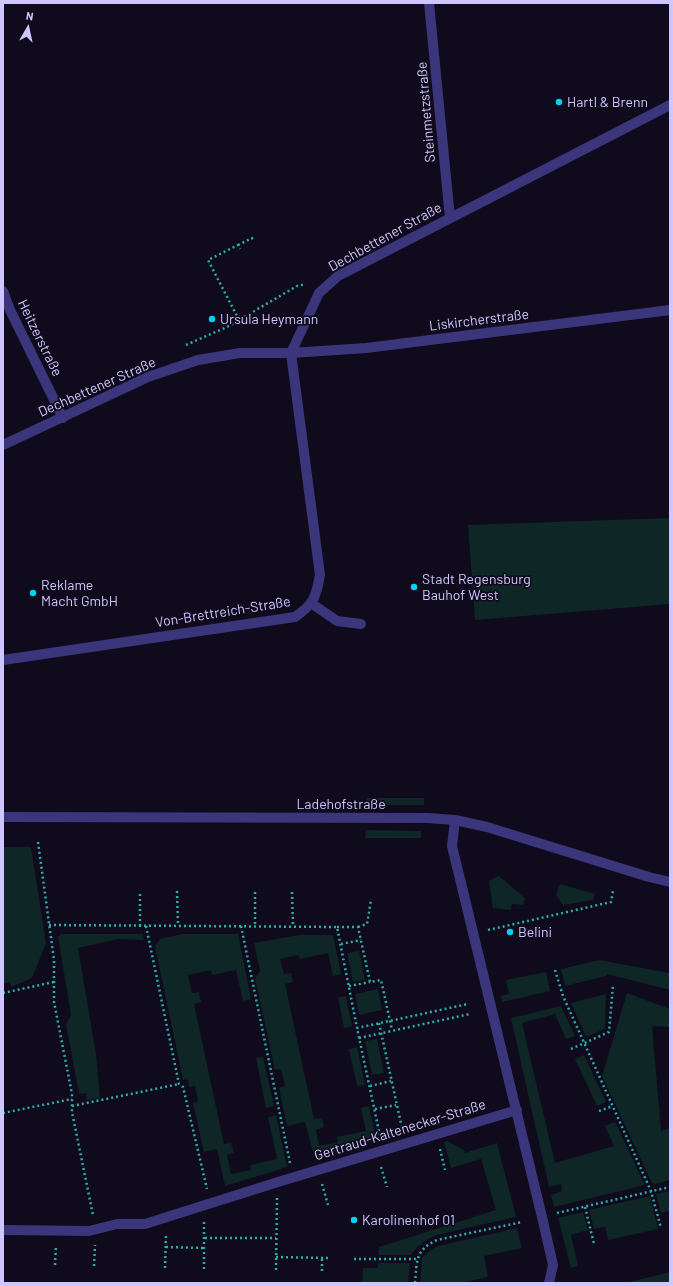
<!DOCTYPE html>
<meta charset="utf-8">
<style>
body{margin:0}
#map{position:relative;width:673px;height:1286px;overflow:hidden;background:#0f0b1c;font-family:Barlow,sans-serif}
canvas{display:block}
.frame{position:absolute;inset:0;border:4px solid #cfc6ff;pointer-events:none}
.north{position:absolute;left:8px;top:8px;width:40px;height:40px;-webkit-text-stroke:3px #0f0b1c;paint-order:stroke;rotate:9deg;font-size:11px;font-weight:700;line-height:16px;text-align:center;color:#cfc6ff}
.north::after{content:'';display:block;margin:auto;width:14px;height:18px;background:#cfc6ff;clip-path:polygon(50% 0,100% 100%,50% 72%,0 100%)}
</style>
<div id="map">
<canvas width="673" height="1286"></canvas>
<div class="frame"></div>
<div class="north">N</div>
</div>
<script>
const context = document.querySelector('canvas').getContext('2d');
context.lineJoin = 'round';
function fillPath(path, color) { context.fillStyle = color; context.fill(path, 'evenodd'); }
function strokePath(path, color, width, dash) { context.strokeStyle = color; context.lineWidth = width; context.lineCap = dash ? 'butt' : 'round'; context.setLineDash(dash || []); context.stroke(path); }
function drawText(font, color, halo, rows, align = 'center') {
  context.font = font + ' Barlow,sans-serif'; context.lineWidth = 3.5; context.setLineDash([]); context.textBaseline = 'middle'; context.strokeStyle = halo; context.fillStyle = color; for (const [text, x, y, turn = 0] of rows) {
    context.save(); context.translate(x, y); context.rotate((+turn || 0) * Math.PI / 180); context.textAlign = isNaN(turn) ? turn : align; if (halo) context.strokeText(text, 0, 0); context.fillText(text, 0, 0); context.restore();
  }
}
fillPath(new Path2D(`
 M670 518V604L475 620 468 525Z
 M366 798H424V805H366Z
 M366 830 421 831V838H365Z
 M3 847H31L46 943 32 978 11 987 10 982 3 984Z
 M499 876 525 898 523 905 512 904 511 910 493 908 489 881Z
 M560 884 595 894 593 900 563 905 556 895Z
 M61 934H143L144 940 118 939 78 948 96 1054 100 1098 87 1100 86 1093 79 1094 66 1024 71 1015 58 937Z
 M182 934H238L251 999 243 1001 236 970 212 975 211 970 188 975 192 993 199 992 201 1002 194 1004 224 1144 231 1143 234 1153 227 1155 231 1174 251 1170 250 1165 277 1159 268 1117 276 1115 287 1167 225 1186 217 1149 204 1152 193 1103 198 1101 195 1086 189 1087 188 1079 183 1080 155 946 160 939Z
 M299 935H333L341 974 333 976 328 953 300 959 298 955 280 959 284 974 291 973 293 982 285 984 314 1119 322 1118 324 1127 316 1130 319 1146 338 1142 337 1137 366 1131 361 1108 369 1106 376 1139 315 1159 305 1122 287 1126 279 1088 285 1086 281 1069 275 1070 255 978 260 971 254 943Z
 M359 951 365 980 353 982 347 953Z
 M599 960 670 973V990L607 974 606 976 565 986 561 969Z
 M546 972 550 991 502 1002 501 996 509 994 506 980Z
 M378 989 382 1010 359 1015 355 994Z
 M627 993 670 1009V1027L652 1026 661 1131 670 1128V1180L655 1184 652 1183 602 1076Z
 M606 994 605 1029 586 1037 571 1003Z
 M346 996 352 1026 344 1028 338 997Z
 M561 1006 575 1036 566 1039 555 1014 522 1023 555 1163 614 1146 605 1126 615 1122 645 1185 554 1207 551 1195 562 1191 561 1184 549 1187 511 1018Z
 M377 1039 384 1073 372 1075 365 1041Z
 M357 1047 365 1085 357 1086 349 1049Z
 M584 1055 606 1102 597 1106 575 1059Z
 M263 1057 274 1106 266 1108 256 1058Z
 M447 1141 464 1150 465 1153 497 1143 516 1217 436 1235C425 1240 418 1245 411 1255H378L379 1247 496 1210 481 1159 451 1168 444 1142Z
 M670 1191V1211L661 1213 656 1194Z
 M650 1196 658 1229 608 1240 605 1227 594 1229 589 1210Z
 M583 1212 588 1230 571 1235 578 1266 571 1268 558 1218Z
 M517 1228 522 1248 484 1256 488 1277 461 1283H420L422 1258 428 1252 438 1246Z
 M378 1263H410L408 1283H362L363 1268H378Z
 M670 1272V1283H625Z`), '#0e2626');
strokePath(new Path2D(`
 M238 245 252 238 253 241
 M239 320 208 260 238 245 240 249
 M186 345 227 327 297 286 306 284
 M38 842 54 960V1002L72 1094V1112L93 1215
 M177 891 178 926
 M255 892V926
 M292 892 293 926
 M49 925 337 927 357 1028
 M140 926V891
 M146 926 179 1084 183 1087 207 1189
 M241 926 290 1163
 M337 927H358L370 982 381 980 392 1030
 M358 927 367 924 371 900
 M488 930 611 902 613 891
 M341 944 361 940
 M555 970 563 996 651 1191 661 1228
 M349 986 370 982
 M3 993 54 982
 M379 1023 402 1128
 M359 1038 470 1014
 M571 1049 609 1032 613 985
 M370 1086 391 1081
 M72 1106 179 1084
 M375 1109 396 1105
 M599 1111 613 1106
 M3 1113 72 1099
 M380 1136 357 1028 468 1004
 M440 1149 445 1170
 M381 1167 387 1187
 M322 1184 328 1205
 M585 1207 594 1244
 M557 1213 670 1187
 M205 1238H276
 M166 1247 204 1248
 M276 1257 329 1258
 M354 1259H417
 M55 1265 56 1245
 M94 1266 95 1245
 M165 1268 166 1235
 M204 1269V1222
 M276 1270 277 1198
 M322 1271V1258
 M415 1283C417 1261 415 1250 437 1240L522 1222`), '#2baeab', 2.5, [2, 3]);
strokePath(new Path2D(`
 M311 603 337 621 361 624`), '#3b357c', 10);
strokePath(new Path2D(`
 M429 3 450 218
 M3 291 10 310 63 418
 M291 353 319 293 338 276 670 105
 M3 445 148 377 198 360 240 353H291L366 348 670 310
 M3 660 295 617C314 604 316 597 320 575L291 353
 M3 817 428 818 455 820 487 827 649 877 670 882
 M455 820 452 846 542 1217 553 1265 549 1283
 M3 1230 89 1231 117 1224H145L278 1182 517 1110`), '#3b357c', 10);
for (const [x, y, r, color] of [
 [559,102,4,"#00d0f1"],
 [212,319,4,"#00d0f1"],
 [414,587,4,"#00d0f1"],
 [33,593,4,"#00d0f1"],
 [510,932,4,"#00d0f1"],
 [354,1220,4,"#00d0f1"]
]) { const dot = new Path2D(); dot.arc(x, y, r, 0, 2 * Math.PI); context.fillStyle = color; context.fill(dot); strokePath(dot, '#0f0b1c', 1.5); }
drawText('14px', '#cfc6ff', '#0f0b1c', [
 ["Hartl & Brenn",567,102],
 ["Ursula Heymann",220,319],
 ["Stadt Regensburg",422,579],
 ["Bauhof West",422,595],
 ["Reklame",41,585],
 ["Macht GmbH",41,601],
 ["Belini",518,932],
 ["Karolinenhof 01",362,1220]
], 'left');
drawText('14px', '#cfc6ff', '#0f0b1c', [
 ["Steinmetzstraße",426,112,-95],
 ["Dechbettener Straße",385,237,-29],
 ["Liskircherstraße",479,320,-7],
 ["Heitzerstraße",40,338,64],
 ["Dechbettener Straße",97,387,-24],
 ["Von-Brettreich-Straße",223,612,-9],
 ["Ladehofstraße",341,804],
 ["Gertraud-Kaltenecker-Straße",400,1130,-17]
]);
</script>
